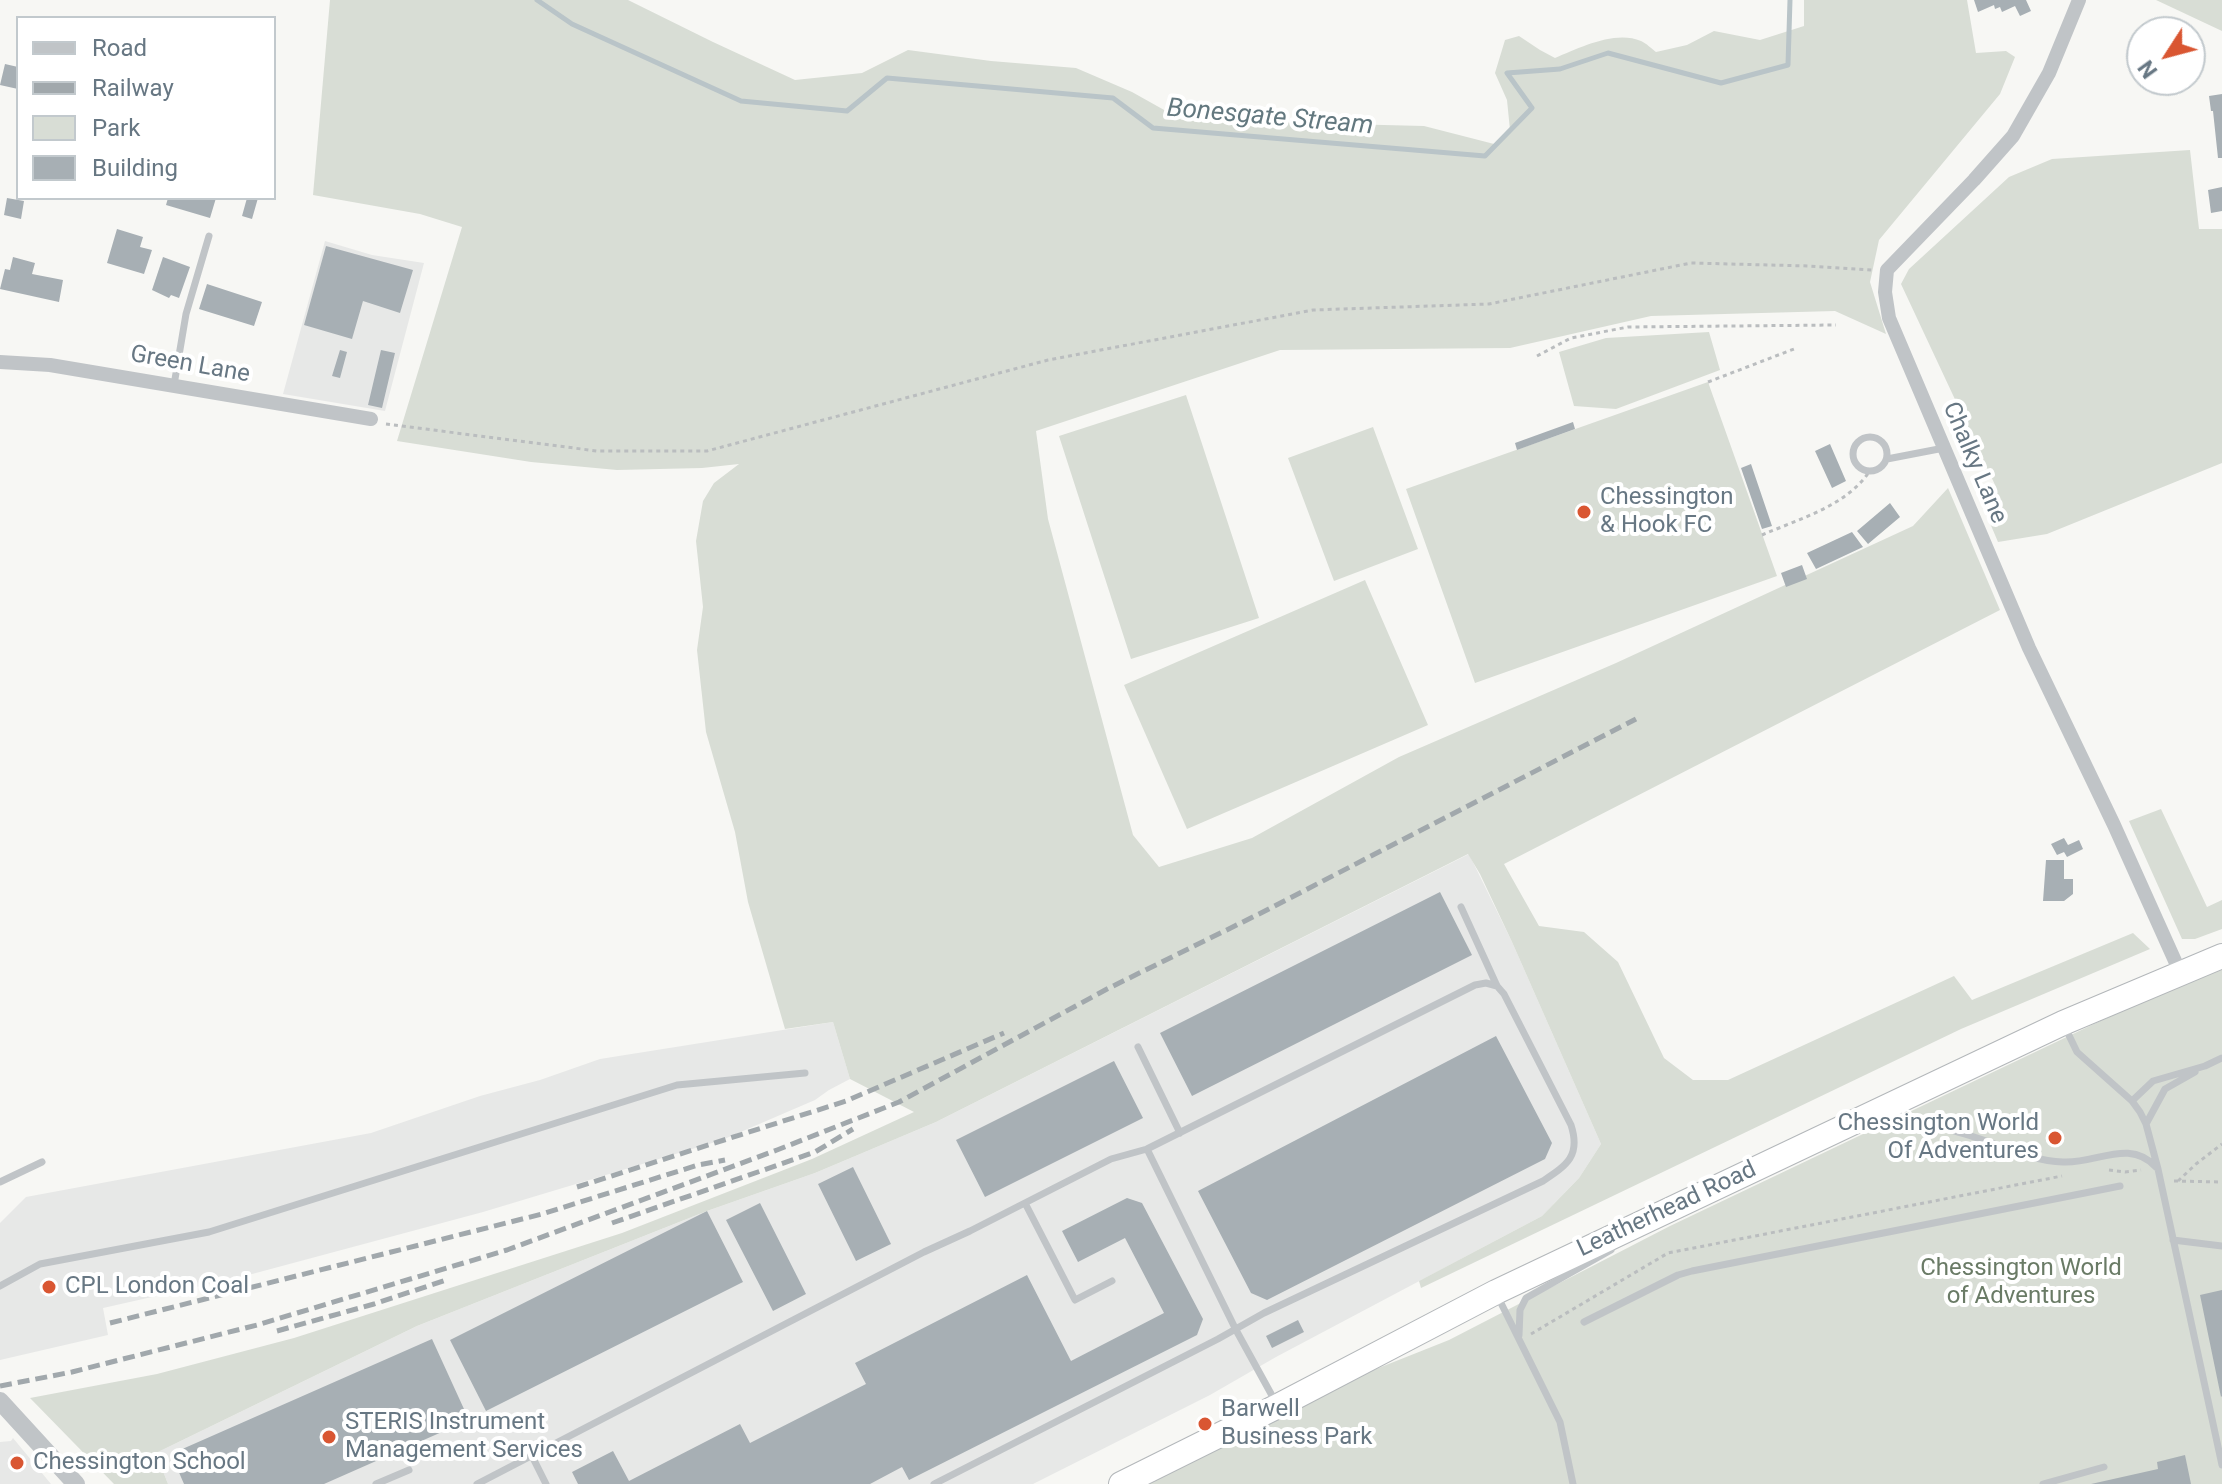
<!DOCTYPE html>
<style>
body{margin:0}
#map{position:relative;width:2222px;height:1484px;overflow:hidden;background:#f7f7f4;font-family:Roboto,sans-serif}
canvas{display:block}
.legend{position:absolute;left:16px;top:16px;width:260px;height:184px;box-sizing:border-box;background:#fff;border:2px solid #c2c9cd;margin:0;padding:10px 14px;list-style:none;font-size:24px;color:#677783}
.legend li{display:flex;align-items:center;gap:16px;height:40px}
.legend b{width:40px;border:2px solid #c2c9cd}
.north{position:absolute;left:2126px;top:16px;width:80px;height:80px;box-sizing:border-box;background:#fff;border:2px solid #c2c9cd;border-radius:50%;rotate:234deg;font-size:22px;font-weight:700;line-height:32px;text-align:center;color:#677783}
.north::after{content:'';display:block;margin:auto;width:28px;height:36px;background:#d95632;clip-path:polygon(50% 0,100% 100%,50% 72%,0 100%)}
</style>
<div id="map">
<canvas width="2222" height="1484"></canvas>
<ul class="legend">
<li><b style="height:10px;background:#c0c4c7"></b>Road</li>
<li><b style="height:10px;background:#a1a8ac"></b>Railway</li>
<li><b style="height:22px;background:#d8ddd5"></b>Park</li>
<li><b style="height:22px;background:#a7afb4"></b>Building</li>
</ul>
<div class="north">N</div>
</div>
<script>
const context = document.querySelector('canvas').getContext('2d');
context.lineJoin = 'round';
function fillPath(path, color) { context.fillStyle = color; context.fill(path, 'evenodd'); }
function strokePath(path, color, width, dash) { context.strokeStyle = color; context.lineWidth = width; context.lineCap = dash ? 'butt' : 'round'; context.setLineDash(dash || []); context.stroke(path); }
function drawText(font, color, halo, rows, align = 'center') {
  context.font = font + ' Roboto,sans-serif'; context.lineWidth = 8; context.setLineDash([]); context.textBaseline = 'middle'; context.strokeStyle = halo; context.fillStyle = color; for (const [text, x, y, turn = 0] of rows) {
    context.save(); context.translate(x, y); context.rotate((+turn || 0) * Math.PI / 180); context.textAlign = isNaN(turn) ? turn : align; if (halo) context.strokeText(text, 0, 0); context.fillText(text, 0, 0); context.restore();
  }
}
fillPath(new Path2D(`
 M325 241 372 255 424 263 385 411 283 394Z
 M1469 854 1512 942 1601 1144 1579 1178 1542 1216 1276 1357 1210 1395 1033 1484H168L156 1453 417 1326 707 1211 815 1173 936 1122Z
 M833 1022 850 1079 829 1090 815 1100 722 1140 483 1212 241 1277 103 1308 108 1335 0 1360V1223L26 1197 371 1133 480 1096 540 1080 600 1059Z
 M13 1438 51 1484H0V1442L11 1441Z`), '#e7e8e7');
fillPath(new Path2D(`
 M330 0H628L713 42 795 80 862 73 908 50 991 61 1076 68 1132 92 1182 120 1424 126 1498 145 1510 130 1507 100 1495 73 1505 40 1519 36 1540 50 1555 58C1579 48 1615 30 1641 41 1646 43 1652 49 1656 52L1687 45 1714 31 1760 40 1804 26V0H1967L1976 53 2006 51 2015 57 2000 94 1879 240 1870 282 1886 334 1835 311 1651 316 1510 348 1280 350 1036 431 1048 519 1133 835 1159 867 1252 838 1399 757 1616 663 1913 526 1948 488 2000 610 1504 864 1539 926 1584 932 1618 962 1664 1058 1693 1080H1728L1954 976 1972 1000 2133 933 2150 949 1961 1029 1421 1288 1419 1281 1542 1216 1579 1178 1601 1144 1512 942 1480 874 1468 854 936 1122 815 1173 707 1211 417 1326 156 1453 168 1484H114L30 1398 157 1374 294 1338 622 1233 812 1159 914 1112 850 1079 833 1022 785 1029 748 902 735 832 706 732 697 650 703 607 696 541 703 501 714 483 739 464 702 468 617 470 531 462 397 441 462 227 420 214 313 195Z
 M2156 0H2222V31Z
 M2190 150 2199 229H2222V463L2047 534 1998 542 1984 509 1996 487 1901 284 1909 269 2009 177 2052 159Z
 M1709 332 1720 370 1616 409 1574 406 1559 352 1606 338Z
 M1708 382 1777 576 1475 683 1406 489Z
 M1186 395 1259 618 1131 659 1059 436Z
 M1373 427 1418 549 1334 581 1288 458Z
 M1365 580 1428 725 1187 829 1124 685Z
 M2161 809 2207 907 2222 900V929L2195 939H2182L2129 821Z
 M2222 969V1484H1147L1366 1373 1449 1340 1670 1226 2096 1023 2150 998Z`), '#d8ddd5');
strokePath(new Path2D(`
 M537 0 572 24 741 101 847 111 887 78 1113 98 1153 128 1485 156 1532 108 1507 73 1560 69 1608 53 1721 83 1788 65 1790 0`), '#b9c4c8', 5);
fillPath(new Path2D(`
 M1974 0H2026L2031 11 2020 16 2015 6 2002 12 2000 7 1995 9 1994 5 1978 12Z
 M5 64 18 67V89L0 85Z
 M2222 94V158H2218L2213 111H2211L2209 96Z
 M2222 187V211L2211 213 2208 190Z
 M7 198 24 201 21 219 4 215Z
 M168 198H216L210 218 166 205Z
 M247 198H258L252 219 242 216Z
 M117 229 143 237 140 247 152 250 144 274 107 263Z
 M326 246 413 270 400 313 363 301 352 339 304 325Z
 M13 257 35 263 32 274 63 280 59 302 0 289 5 269 10 270Z
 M163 257 190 267 179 298 171 295 169 298 152 290Z
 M207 284 262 302 254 326 199 309Z
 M340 350 347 352 340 378 332 376Z
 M381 350 395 353 382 408 368 405Z
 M1573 422 1575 429 1517 450 1515 443Z
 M1830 444 1846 481 1832 488 1815 451Z
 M1751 464 1772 526 1762 529 1741 468Z
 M1890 503 1900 517 1868 544 1857 531Z
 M1852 532 1863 547 1816 569 1807 553Z
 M1802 565 1807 579 1786 587 1781 573Z
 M2064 838 2068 845 2079 840 2083 849 2067 857 2064 852 2057 855 2051 844Z
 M2046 860H2064V879H2073V894L2064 901H2043Z
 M1440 892 1472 955 1192 1096 1160 1033Z
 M1496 1036 1552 1143 1545 1159 1267 1300 1251 1293 1198 1191Z
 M1114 1061 1143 1118 985 1197 956 1140Z
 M853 1167 891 1244 856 1261 818 1184Z
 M1127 1198 1142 1203 1203 1319 1197 1335 909 1480 902 1467 870 1484H578L572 1472 613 1451 629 1481 740 1424 750 1443 866 1384 855 1363 1027 1275 1071 1361 1164 1313 1125 1238 1078 1262 1062 1231Z
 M760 1203 806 1294 773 1311 726 1220Z
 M707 1211 743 1282 486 1411 450 1340Z
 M2222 1290V1396L2221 1397 2200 1295Z
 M1298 1320 1304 1332 1272 1348 1266 1336Z
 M432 1339 469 1420 324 1484H184L171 1454Z
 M2185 1455 2191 1484H2091L2158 1469 2157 1462Z`), '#a7afb4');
const trunk = new Path2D(`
 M1121 1484 1278 1406 1496 1292 2063 1023 2222 956`);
strokePath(trunk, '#b3b7ba', 26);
strokePath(new Path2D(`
 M1537 356 1571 338 1628 327 1836 325
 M1708 382 1794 349
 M386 424 597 451H707L1048 360 1313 310 1489 304 1691 263 1809 266 1872 270
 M1762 535C1799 519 1846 506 1869 472
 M2109 1170 2125 1172 2141 1170
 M2174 1181 2222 1182
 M2178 1181 2196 1164 2222 1144
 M1531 1334 1668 1253 2062 1176`), '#babdbf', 3, [4, 4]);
strokePath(new Path2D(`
 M174 385 186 314 209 236
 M1853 454a17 17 0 1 1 34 0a17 17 0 1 1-34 0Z
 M1887 459 1944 448
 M2064 1025 2077 1052 2132 1101 2140 1112 2146 1124 2158 1169 2222 1465
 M1138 1047 1180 1133
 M2132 1101 2153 1081 2205 1066 2222 1058
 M1890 1114C1918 1122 1946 1128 1974 1137 2003 1146 2032 1161 2063 1162 2097 1164 2129 1138 2156 1167
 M2146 1124 2165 1089 2195 1072
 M1147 1149 1236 1330 1275 1401
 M0 1182 42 1162
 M1025 1203 1075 1300 1112 1281
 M2173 1240 2222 1246
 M0 1286 40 1264 209 1232 677 1085 805 1073
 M1498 1297 1560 1422 1573 1484
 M1584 1322 1678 1275 1692 1271 2120 1186
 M1519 1335 1520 1310 1526 1298 1611 1250
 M532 1456 546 1484
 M376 1484 409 1470
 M477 1484 924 1252 970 1231 1111 1159 1147 1149 1475 985 1486 983 1497 986
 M934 1484 1218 1339 1264 1313 1543 1181C1567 1165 1581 1156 1571 1125L1504 994 1497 986 1461 907
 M2043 1484 2104 1467`), '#c0c4c7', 7);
strokePath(new Path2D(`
 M2079 0 2049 73 2013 136 1974 180 1887 270 1885 292 1889 318 2029 648 2114 825 2180 972
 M0 362 50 365 371 419`), '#c0c4c7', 14);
strokePath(new Path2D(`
 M0 1401 76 1484`), '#c0c4c7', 18);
strokePath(trunk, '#fff', 24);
strokePath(new Path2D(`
 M577 1187 846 1101 1004 1033
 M612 1223 815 1152 853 1129
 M110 1323 542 1214 698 1165 725 1160
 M277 1331 374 1304 449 1279
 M0 1386 72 1372 257 1325 507 1250 777 1150 899 1102 1107 989 1259 914 1636 719`), '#a1a8ac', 5, [12, 6]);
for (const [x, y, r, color] of [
 [1584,512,8,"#d95632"],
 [2055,1138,8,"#d95632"],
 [49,1287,8,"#d95632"],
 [1205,1424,8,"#d95632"],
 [329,1437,8,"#d95632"],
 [17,1463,8,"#d95632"]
]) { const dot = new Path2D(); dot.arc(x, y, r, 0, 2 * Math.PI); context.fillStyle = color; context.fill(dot); strokePath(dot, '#fff', 3); }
drawText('24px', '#677783', '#fff', [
 ["Green Lane",190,365,10],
 ["Chalky Lane",1974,463,67],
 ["Leatherhead Road",1667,1210,-25]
]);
drawText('24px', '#677783', '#fff', [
 ["Chessington",1600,498],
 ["& Hook FC",1600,526],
 ["Chessington World",2039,1124,"right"],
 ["Of Adventures",2039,1152,"right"],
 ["CPL London Coal",65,1287],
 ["Barwell",1221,1410],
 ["Business Park",1221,1438],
 ["STERIS Instrument",345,1423],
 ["Management Services",345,1451],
 ["Chessington School",33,1463]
], 'left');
drawText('24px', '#6a7b66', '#fff', [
 ["Chessington World",2021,1269],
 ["of Adventures",2021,1297]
]);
drawText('italic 26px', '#63787f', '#fff', [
 ["Bonesgate Stream",1270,118,5]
]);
</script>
